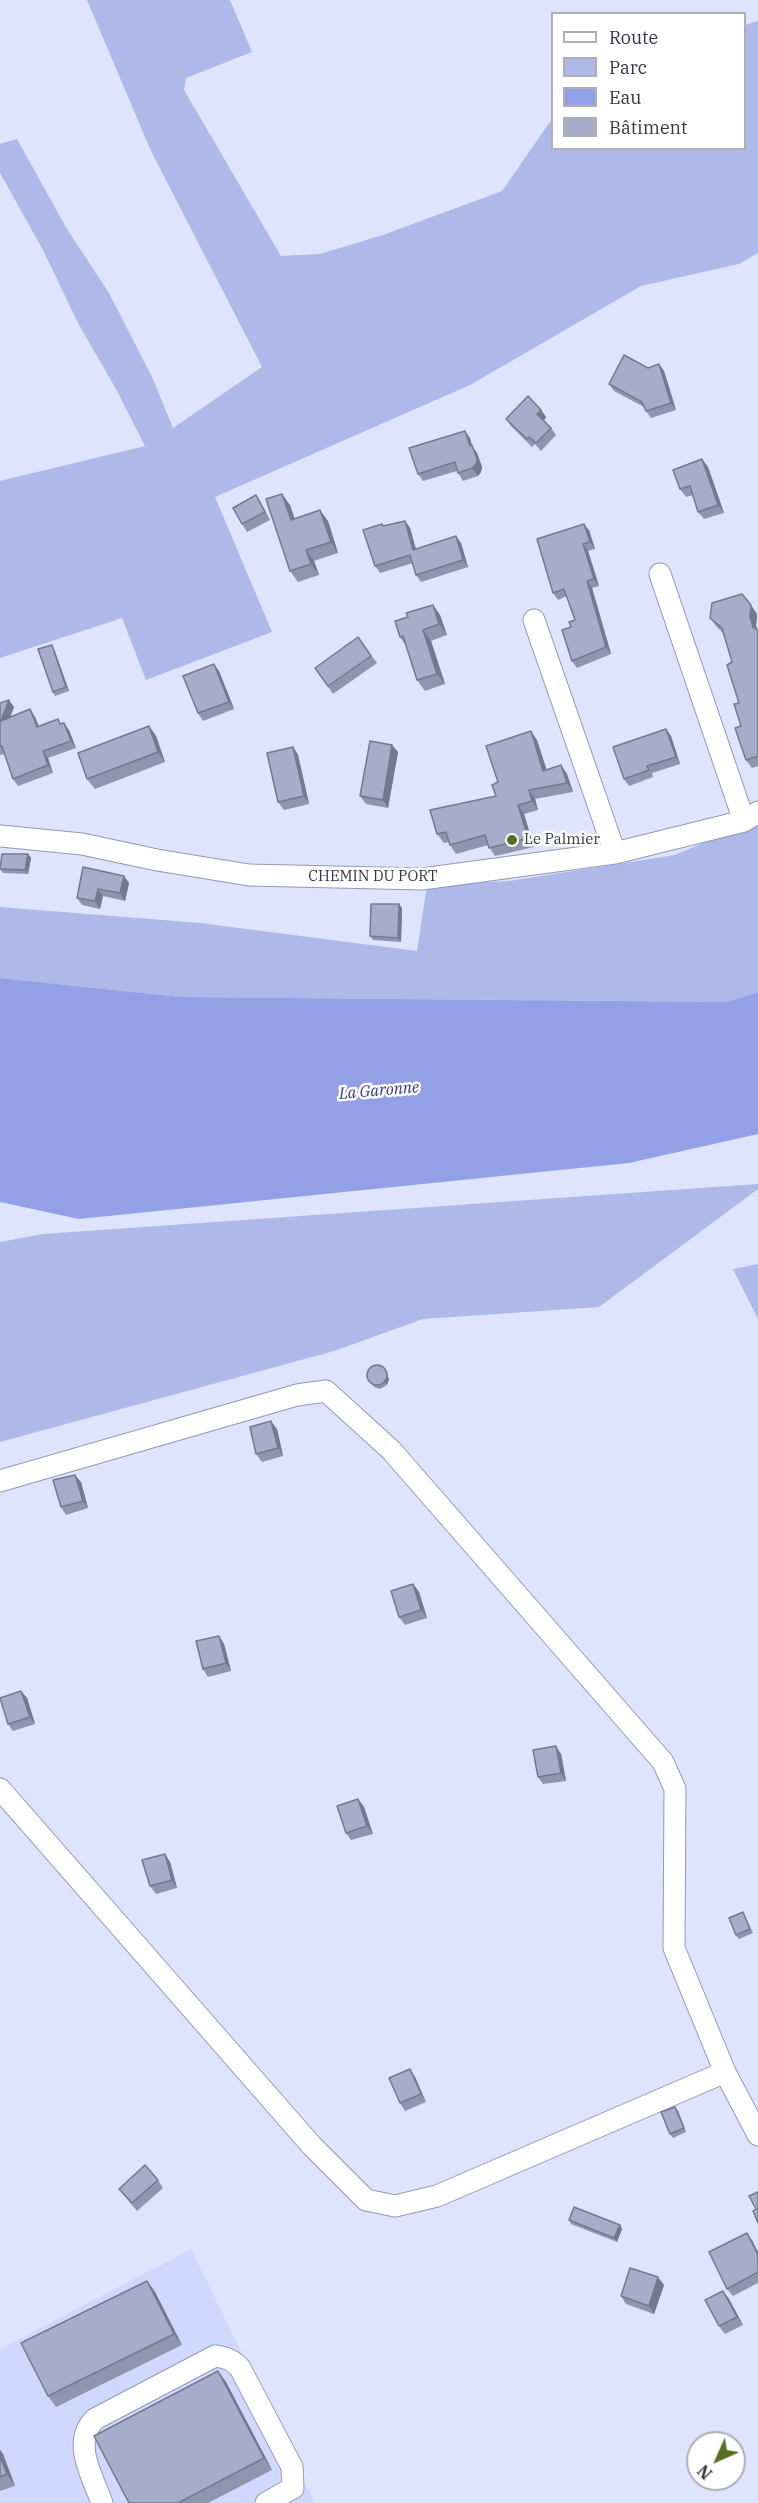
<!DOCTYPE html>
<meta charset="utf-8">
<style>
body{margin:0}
#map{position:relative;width:758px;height:2503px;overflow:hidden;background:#dee4fd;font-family:"IBM Plex Serif",serif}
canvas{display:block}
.legend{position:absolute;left:551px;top:12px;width:195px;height:138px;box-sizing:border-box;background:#fff;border:2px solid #aeafb4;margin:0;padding:8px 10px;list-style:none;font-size:18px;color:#343743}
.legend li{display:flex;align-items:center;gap:12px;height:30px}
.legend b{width:30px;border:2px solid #aeafb4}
.north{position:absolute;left:686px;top:2431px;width:60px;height:60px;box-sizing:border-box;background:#fff;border:2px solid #aeafb4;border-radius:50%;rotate:225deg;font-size:16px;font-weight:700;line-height:24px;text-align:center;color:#343743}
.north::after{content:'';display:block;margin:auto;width:21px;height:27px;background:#566f21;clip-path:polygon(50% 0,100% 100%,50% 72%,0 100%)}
</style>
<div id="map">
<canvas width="758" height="2503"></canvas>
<ul class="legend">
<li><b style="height:8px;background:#fff"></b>Route</li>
<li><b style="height:16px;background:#aeb8e9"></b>Parc</li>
<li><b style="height:16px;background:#94a0e5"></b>Eau</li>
<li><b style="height:16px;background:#a6adcb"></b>Bâtiment</li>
</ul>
<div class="north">N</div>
</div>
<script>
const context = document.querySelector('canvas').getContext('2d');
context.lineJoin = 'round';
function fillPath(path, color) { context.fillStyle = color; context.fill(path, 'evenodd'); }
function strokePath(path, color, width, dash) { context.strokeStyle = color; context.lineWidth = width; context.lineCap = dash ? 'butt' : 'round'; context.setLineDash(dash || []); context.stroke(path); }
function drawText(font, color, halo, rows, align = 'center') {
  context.font = font + ' "IBM Plex Serif",serif'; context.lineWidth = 5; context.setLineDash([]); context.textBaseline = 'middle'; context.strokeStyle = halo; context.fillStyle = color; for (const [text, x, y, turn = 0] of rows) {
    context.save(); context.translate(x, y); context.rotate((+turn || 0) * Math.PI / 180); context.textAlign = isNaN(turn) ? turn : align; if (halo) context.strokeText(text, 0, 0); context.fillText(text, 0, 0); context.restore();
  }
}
fillPath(new Path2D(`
 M191 2249 315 2503H0V2349Z`), '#d0d8fe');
fillPath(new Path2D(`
 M87 0H230L252 52 186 78 184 90 281 256 320 254 383 235 502 191 552 119V148H744L745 25 758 21V253L739 264 641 286 470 385 215 497 272 632 146 680 122 618 0 658V481L145 446 116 389 79 325 43 250 0 173V144L17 139 67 229 109 293 152 377 173 428 262 367 151 151Z
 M758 820V992L729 1002 181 997 0 978V907L200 923 417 951 427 885 509 881 675 855Z
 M758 1184V1189L599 1307 423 1319 334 1351 0 1442V1242L43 1234Z
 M758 1264V1319L733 1269Z`), '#aeb8e9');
fillPath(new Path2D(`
 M0 978 181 997 728 1002 758 992V1134L629 1163 79 1219 0 1202Z`), '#94a0e5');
const minor = new Path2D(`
 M660 574 744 821
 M534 620 615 853
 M0 836 82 844 157 860 249 875 422 879 615 853 744 821 758 812
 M0 1481 297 1395 326 1391 391 1450 663 1762 675 1789 674 1948 725 2072 758 2135
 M0 1789 312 2146 366 2200 395 2206 437 2196 725 2072
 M102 2503C93 2477 71 2442 95 2419L215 2356C226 2357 233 2360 240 2368L292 2467 293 2488 266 2503`);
strokePath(minor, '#9298b5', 23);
strokePath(minor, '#fff', 21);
fillPath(new Path2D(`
 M659 364 664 371 676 410 651 418 646 411 644 407 614 391 609 384 648 368Z
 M541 410 546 417 544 421 551 428 556 435 541 451 535 444 532 447 511 426 506 419Z
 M470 438 472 446 477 453 482 467 481 472 478 476 463 481 457 471 423 481 418 474Z
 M702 459 708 467 724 513 704 519 698 512 693 495 686 497 680 489Z
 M256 495 270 520 247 532 242 524Z
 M290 505 295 519 328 521 338 553 314 561 319 575 298 582 290 571Z
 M405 521 410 528 416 549 461 543 468 567 421 582 416 575 413 563 380 573 375 566 382 524 384 526Z
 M589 530 595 549 588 551 599 586 592 588 611 654 577 668 572 661 571 627 575 620 567 596 558 600 553 593Z
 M433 605 440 615 447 635 431 641 445 684 425 691 417 680 406 646 400 637 408 617Z
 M757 614 756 626 758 630V766L752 768 746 760 739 703 732 662 723 633 716 626 710 618Z
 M358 637 377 663 333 694 315 668Z
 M54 649 69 691 55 696 53 692Z
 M219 671 234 709 203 721 198 713Z
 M0 703 14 707 10 717H35L39 726 58 719 61 724 69 730 76 748 48 758 53 773 18 786 13 779 4 754 0 755Z
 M149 726 156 736 165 762 95 789 87 779Z
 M666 729 671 736 680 764 652 773 653 777 629 786 624 779Z
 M537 740 546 770 561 765 567 774 573 792 535 799 538 810 524 814 534 847 495 856 488 845 456 854 450 845 449 842 444 843 437 834 496 796 498 782Z
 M392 745 398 752 388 808 366 804 360 796Z
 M293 747 298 755 309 804 284 810 278 802Z
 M28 854 31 858 28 874 3 873 0 869Z
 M124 876 129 883 125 901 103 896 100 909 82 905 77 898Z
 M402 908 401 942 373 940 370 936Z
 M383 1367 389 1379 387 1385 380 1389 374 1387 366 1376Z
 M277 1429 283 1456 262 1462 256 1454Z
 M81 1482 88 1508 66 1515 61 1507Z
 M413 1584 419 1592 427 1618 405 1625 399 1617Z
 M219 1636 224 1644 231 1671 208 1677 203 1669Z
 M21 1691 27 1698 35 1724 13 1731 8 1724Z
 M561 1754 566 1781 543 1784 538 1777Z
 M358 1799 364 1807 373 1834 351 1840 346 1833Z
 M165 1854 170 1862 177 1888 156 1894 150 1886Z
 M745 1916 753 1933 739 1939 736 1935Z
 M415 2077 426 2102 405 2111 400 2103Z
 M678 2111 686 2132 673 2138 670 2134Z
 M158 2180 163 2188 137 2211 119 2189Z
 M569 2220 620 2225 622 2229 617 2242 571 2224Z
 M752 2240 758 2252V2283L733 2296 727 2289Z
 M147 2281 155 2292 182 2345 56 2407 48 2396Z
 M664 2285 654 2314 626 2304 621 2296Z
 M723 2291 729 2299 743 2325 725 2334 719 2326Z
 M226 2382 272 2470 208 2503H129Z
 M0 2450 3 2454 15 2486 0 2491Z`), '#8f95af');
fillPath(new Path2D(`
 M659 364 664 371 676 410 671 403Z
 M541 410 546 417 542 422 537 414Z
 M465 431 470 438 472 446 477 453 482 467 481 472 478 476 472 468 470 446Z
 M702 459 708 467 724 513 718 505Z
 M282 494 290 505 298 531 291 520Z
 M256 495 261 503 270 520 265 512Z
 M320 510 328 521 338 553 331 542Z
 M405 521 410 528 418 557 413 550Z
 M584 524 589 530 595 549 590 542Z
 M456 536 461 543 468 567 463 560Z
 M583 544 588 551 599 586 594 579Z
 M306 550 314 561 319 575 311 564Z
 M587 581 592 588 611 654 606 647Z
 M433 605 440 615 447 635 439 624Z
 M751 605 757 614 756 626 758 632 753 627 750 617Z
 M423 630 431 641 445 684 437 674Z
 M52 645 54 649 69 691 66 687Z
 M214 664 219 671 234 709 229 702Z
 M9 700 14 707 6 728 1 721Z
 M30 709 35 717 42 735 37 727Z
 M64 723 69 730 76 748 71 741Z
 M149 726 156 736 165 762 158 752Z
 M666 729 671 736 680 764 676 757Z
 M531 731 537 740 550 780 543 771Z
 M392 745 398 752 388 808 383 800Z
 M293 747 298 755 309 804 304 796Z
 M43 751 48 758 53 773 48 765Z
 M561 765 567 774 573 792 567 783Z
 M529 790 535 799 538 810 532 801Z
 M518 805 524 814 534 847 528 838Z
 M28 854 31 858 28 874 25 870Z
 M124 876 129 883 125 901 120 893Z
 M98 889 103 896 100 909 95 901Z
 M399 904 402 908 401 942 398 938Z
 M383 1367 389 1379 387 1385 384 1381Z
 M271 1421 277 1429 283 1456 278 1448Z
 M75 1475 81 1482 88 1508 83 1501Z
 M413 1584 419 1592 427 1618 421 1610Z
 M219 1636 224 1644 231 1671 226 1663Z
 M21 1691 27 1698 35 1724 30 1717Z
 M556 1746 561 1754 566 1781 561 1773Z
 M358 1799 364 1807 373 1834 367 1826Z
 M165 1854 170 1862 177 1888 172 1880Z
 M410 2069 415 2077 426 2102 421 2094Z
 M675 2107 678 2111 686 2132 684 2128Z
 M620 2225 622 2229 617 2242 614 2238Z
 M747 2233 752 2240 758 2252V2255Z
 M658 2277 664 2285 654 2314 649 2306Z
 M147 2281 155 2292 182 2345 174 2334Z
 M723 2291 729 2299 743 2325 737 2317Z
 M218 2371 226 2382 272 2470 264 2458Z
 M0 2450 3 2454 15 2486 7 2474 0 2456Z`), '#74798e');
const building = new Path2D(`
 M624 355 648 368 659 364 671 403 646 411 642 402 609 384Z
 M528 396 541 410 537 414 551 428 536 443 529 437 527 439 506 419Z
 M465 431 470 446 472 445 477 459 476 464 472 468 458 473 455 462 418 474 409 448Z
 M702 459 718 505 698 512 690 486 680 489 673 470Z
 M282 494 291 520 320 510 331 542 306 550 311 564 290 571 266 499Z
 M256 495 265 512 242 524 233 508Z
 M405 521 413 550 456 536 463 560 416 575 410 555 375 566 363 530 382 524 383 526Z
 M584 524 590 542 583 544 594 579 587 581 606 647 572 661 562 630 571 627 569 622 575 620 564 589 553 593 537 539Z
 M742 594 751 605 750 617 753 627 758 630V756L746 760 735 728 741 726 734 704 739 703 727 665 732 662 722 628 710 618 712 603Z
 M433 605 439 624 423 630 437 674 417 680 403 636 400 637 395 621 408 617 406 613Z
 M358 637 371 656 328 686 315 668Z
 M52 645 66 687 53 692 38 649Z
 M214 664 229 702 198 713 183 676Z
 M9 700 1 721 30 709 37 727 58 719 60 724 64 723 71 741 43 751 48 765 13 779 2 746H0V703Z
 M149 726 158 752 87 779 78 753Z
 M666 729 676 757 647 766 649 770 624 779 613 747Z
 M531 731 543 771 561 765 567 783 529 790 532 801 518 805 528 838 489 848 485 835 450 845 446 832 437 834 430 810 496 796 492 785 498 782 486 746Z
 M370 741 392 745 383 800 360 796Z
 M293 747 304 796 278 802 267 753Z
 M2 854H28L25 870 0 869Z
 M83 867 124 876 120 893 98 889 95 901 77 898Z
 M371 904H399L398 938 370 936Z
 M367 1375a10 10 0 1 1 20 0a10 10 0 1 1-20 0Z
 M271 1421 278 1448 256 1454 250 1427Z
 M75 1475 83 1501 61 1507 53 1480Z
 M413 1584 421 1610 399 1617 391 1591Z
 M219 1636 226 1663 203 1669 196 1641Z
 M21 1691 30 1717 8 1724 0 1698Z
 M556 1746 561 1773 538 1777 533 1750Z
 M358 1799 367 1826 346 1833 337 1806Z
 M165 1854 172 1880 150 1886 142 1860Z
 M743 1912 750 1929 736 1935 729 1918Z
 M410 2069 421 2094 400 2103 389 2078Z
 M675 2107 684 2128 670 2134 661 2112Z
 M145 2165 158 2180 132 2203 119 2189Z
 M758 2192V2223L753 2211 756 2209 749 2196Z
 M574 2207 620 2225 614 2238 569 2220Z
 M747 2233 758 2255V2272L727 2289 709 2252Z
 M630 2268 658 2277 649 2306 621 2296Z
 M147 2281 174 2334 48 2396 21 2343Z
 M723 2291 737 2317 719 2326 705 2300Z
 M218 2371 264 2458 178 2503H129L94 2436Z
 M0 2456 7 2474 0 2477Z`);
fillPath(building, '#a6adcb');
strokePath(building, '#74798e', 1.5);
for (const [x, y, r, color] of [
 [512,840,6,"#566f21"]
]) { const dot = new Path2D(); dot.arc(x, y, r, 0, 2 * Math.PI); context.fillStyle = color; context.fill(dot); strokePath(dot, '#fff', 2); }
drawText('15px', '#343743', '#fff', [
 ["Le Palmier",524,840]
], 'left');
drawText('15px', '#343743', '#fff', [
 ["CHEMIN DU PORT",373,877]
]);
drawText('italic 16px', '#313686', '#fff', [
 ["La Garonne",379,1091,-5]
]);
</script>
